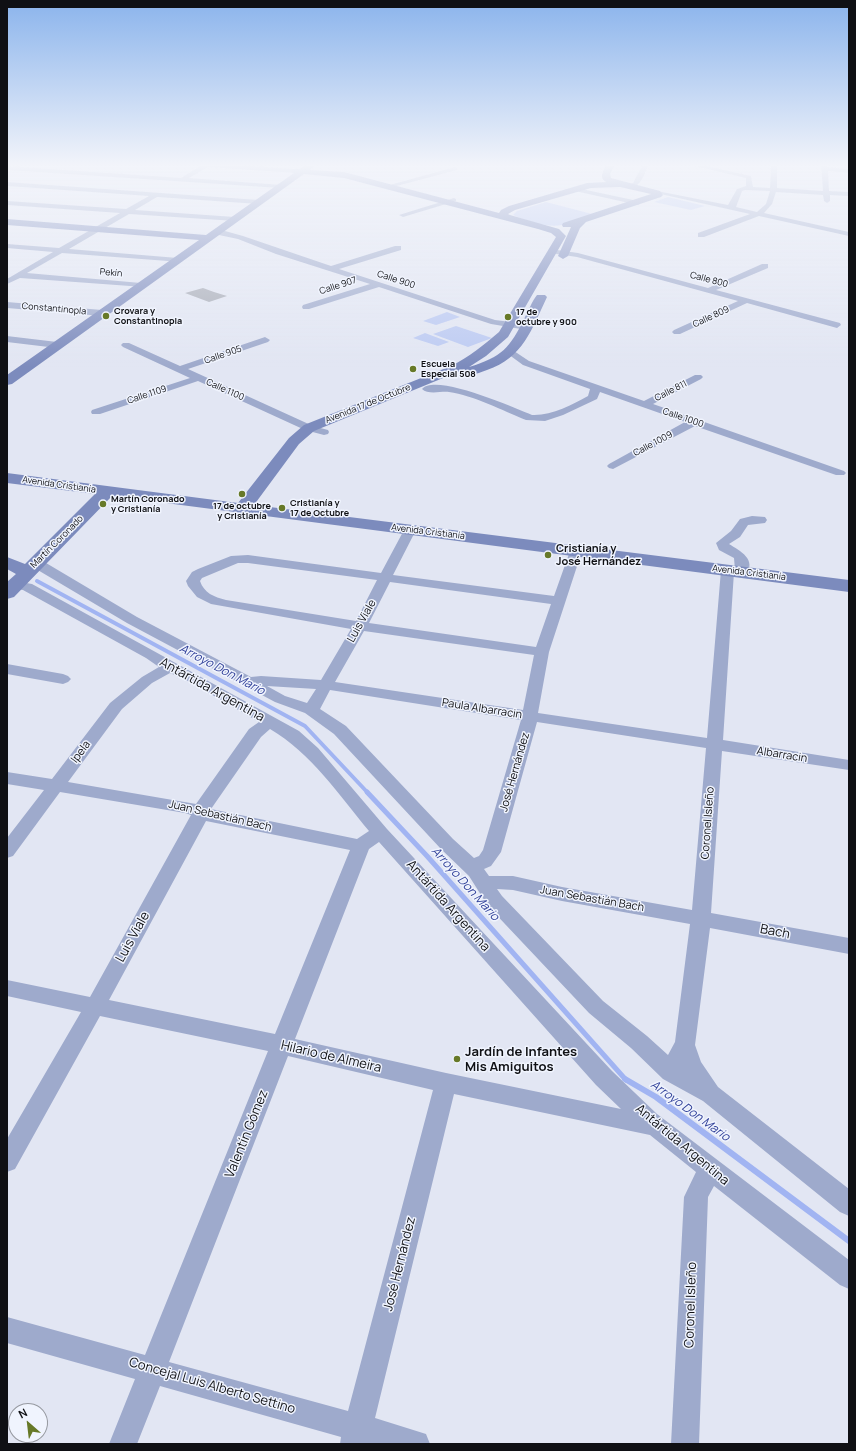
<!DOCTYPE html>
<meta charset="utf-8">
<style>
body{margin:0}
#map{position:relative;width:856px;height:1451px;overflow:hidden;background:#e2e6f3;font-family:Manrope,sans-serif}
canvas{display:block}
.frame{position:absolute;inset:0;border:8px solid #0f1014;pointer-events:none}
.north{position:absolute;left:8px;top:1403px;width:40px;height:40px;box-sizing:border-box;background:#f0f4fe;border:1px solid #9699a0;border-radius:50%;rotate:332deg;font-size:11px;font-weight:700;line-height:16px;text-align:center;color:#0f1014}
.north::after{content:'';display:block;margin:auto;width:14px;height:18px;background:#677928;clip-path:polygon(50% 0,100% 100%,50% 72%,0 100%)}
</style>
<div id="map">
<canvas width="856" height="1451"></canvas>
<div class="frame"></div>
<div class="north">N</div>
</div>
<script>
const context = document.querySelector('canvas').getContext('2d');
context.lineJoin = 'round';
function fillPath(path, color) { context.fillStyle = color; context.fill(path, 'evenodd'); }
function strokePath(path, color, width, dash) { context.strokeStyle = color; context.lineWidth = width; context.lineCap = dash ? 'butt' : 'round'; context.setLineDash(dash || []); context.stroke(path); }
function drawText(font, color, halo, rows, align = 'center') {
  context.font = font + ' Manrope,sans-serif'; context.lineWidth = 3; context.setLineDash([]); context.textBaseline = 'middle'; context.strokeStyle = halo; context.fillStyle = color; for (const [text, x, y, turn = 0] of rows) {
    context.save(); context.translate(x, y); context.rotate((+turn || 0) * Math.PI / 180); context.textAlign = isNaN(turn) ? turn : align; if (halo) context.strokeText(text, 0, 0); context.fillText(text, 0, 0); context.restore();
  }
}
fillPath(new Path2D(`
 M668 197 705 206 691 210 654 202Z
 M546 202 596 215C585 218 573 223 562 225 547 228 527 221 513 215L517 211Z
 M447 312 460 317 436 325 423 321Z
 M456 326 492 338 468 347 433 334Z
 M425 333 449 342 438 346 413 338Z`), '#bccaf2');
strokePath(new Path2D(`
 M37 581 305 726 368 793`), '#a1b4f2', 4);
strokePath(new Path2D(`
 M367 792 427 856 626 1080`), '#a1b4f2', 5);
strokePath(new Path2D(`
 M625 1079 656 1097 849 1241`), '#a1b4f2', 6);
fillPath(new Path2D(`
 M203 288 214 292 227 296 209 302 185 293Z`), '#a7abb6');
fillPath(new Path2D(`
 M194 164H222L295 169 298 171 295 173 208 167 189 178 282 185V187L280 188 7 170V166L181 178 200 166Z
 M643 164H649C644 174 641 189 628 187V185L633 183Z
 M686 164H697L751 176 753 187 770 188 771 164H777V188L823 191 821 164H827V167L849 169V173L828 171 829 191 849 192V196L830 195V201L827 203 824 201 823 195 776 192 772 204 764 213 849 232V236L759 216 704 237H698V233L750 214 647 191V189L728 205 737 189 746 186V178ZM745 190 770 191 766 204 757 212 736 207 742 191Z
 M455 167 457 168V170L389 188 386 186Z
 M7 182 259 200 262 202 259 204 157 197 135 210 235 217 239 219 235 221 129 214 69 249 178 258 182 260 181 262 62 253 27 273 141 283 145 285 144 287 20 278 7 284V279L53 252 7 248V244L59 248 120 213 7 205V201L126 209 149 196 7 186Z
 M577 188 638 201 641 203 638 205 575 191V189Z
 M454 198 456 199V201L403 217 399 215Z
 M214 230 225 231 243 236 331 266 395 246H401V250L339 269 495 320 527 324 532 327 527 330 491 324 379 287 309 309H303L302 307 303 305 370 284 276 254 238 239 214 234Z
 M550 249 578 253 708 288 762 264H768V268L716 290 840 323 841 325 837 328 747 303 680 334H674L672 332 674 330 738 301 577 257 550 253Z
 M7 302 102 310 106 313 102 316 7 308Z
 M7 336 57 342 62 345 57 348 7 342Z
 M265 337 270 340 268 342 188 369 313 426 328 430 329 432 328 434 324 435 305 430 198 381 100 414H92L91 412 92 410 190 378 123 347 121 345 123 343H129L180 366Z
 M511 349 529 361 644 401 695 375H701L703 377 701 379 653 404 844 471 846 473 844 475H836L695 426 613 469 609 468 607 466 609 464 685 422 600 392 597 399 563 415 545 421 526 420C503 411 473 395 449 392 441 391 428 395 422 389 436 373 514 408 532 415 551 416 572 405 588 396L590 389 523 365 508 354 506 352 508 350Z
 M752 516 765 517 767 520 765 523 748 525 740 537 729 544C740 551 757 559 746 575H736L734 572 723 740 849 760V770L722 751 711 913 849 938V954L710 928 695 1045 701 1062 718 1087 849 1189V1216L840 1212 703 1101 663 1079 631 1048 589 1013 488 906 469 876 441 849 334 734 305 713 275 702 127 623 31 566 29 563 31 560H41L137 617 251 677 261 676 321 680 351 629 211 604 197 597 188 586 186 581 192 572 198 569 231 556 248 555 381 573 404 530 406 527H414L416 530 393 575 554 596 570 551 571 548H581L582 551 549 652 538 713 707 738 721 570 723 567H733L735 570 734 558 719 550 716 543 731 531 740 519ZM238 563H248L377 580 356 621 226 600C214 597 204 593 200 581L202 578ZM390 582 551 604 536 647 369 623ZM364 631 534 655 523 710 335 682ZM267 686 316 689 307 703 285 696ZM330 690 521 720 483 850 479 856 474 858 453 839 346 726 320 709ZM537 722 706 748 692 910 562 887 513 876H489L484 869 491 866 501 852ZM497 889 513 890 562 901 690 924 675 1042 668 1055 647 1036 603 1001 502 896Z
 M15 581 32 584 299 731 318 748 387 829 612 1071 657 1114 849 1260V1289L840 1285 714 1186 708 1197 699 1444H671L684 1197 696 1172 650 1135 454 1094 375 1418 426 1434 430 1444H340L341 1437 160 1386 137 1444H109L135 1379 7 1343V1317L145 1355 268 1051 100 1016 15 1169 7 1172V1139L81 1012 7 996V980L90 997 191 815 185 813 60 792 13 856 7 858V838L44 790 7 784V772L52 779 110 703 142 677 159 667 146 658 23 590 10 588 8 585 10 582ZM170 673 190 682 259 722 249 729 196 804 68 782 122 709 152 683ZM270 729C311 753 339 795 369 831L357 839 211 809 261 737ZM206 821 350 850 275 1034 109 1000ZM379 842 596 1085 621 1109 446 1073 295 1039 369 849ZM288 1056 433 1090 348 1411 169 1362Z
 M7 664 63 674 68 676 71 679 68 682 63 684 7 674Z`), '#9eaacc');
fillPath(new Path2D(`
 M308 164H313L314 166 310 170 344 172 499 213 501 210 509 206 587 183 606 182C598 177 604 170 607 164H615L610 174 611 178 660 191 663 195 661 197 586 222 580 228 568 256 563 259 558 256 571 227H563L562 225 563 223 651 194 620 187 591 188 515 210 508 214 510 215 559 229 566 236 508 337 486 356 469 367C502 357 510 348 525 317 529 310 532 301 537 295H545L547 297C532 329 523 358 487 370 480 372 474 376 466 374L464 371 465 369 314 431 299 444 254 505 849 580V592L112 496 14 597 7 599V582L16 574 7 569V557L25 564 95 494 7 483V473L238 503 289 438 304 425 451 366C469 357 484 345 499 332L556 237 551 233 538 229 344 178 304 174 12 384 7 385V375L199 240 7 225V219L206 235 294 173 291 171 292 169H300Z`), '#7c8bbd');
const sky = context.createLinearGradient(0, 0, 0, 367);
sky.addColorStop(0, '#8bb4ec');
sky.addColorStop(0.45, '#f2f4fa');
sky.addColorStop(1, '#f2f4fa00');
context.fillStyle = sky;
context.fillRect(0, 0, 856, 367);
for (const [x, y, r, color] of [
 [106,316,4,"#677928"],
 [508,317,4,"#677928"],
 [413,369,4,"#677928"],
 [242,494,4,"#677928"],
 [103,504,4,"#677928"],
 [282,508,4,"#677928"],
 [548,555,4,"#677928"],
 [457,1059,4,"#677928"]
]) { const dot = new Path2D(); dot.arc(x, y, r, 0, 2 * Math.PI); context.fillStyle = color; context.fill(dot); strokePath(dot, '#f0f4fe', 1.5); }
drawText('9px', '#0f1014', '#f0f4fe', [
 ["Pekín",111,273,5],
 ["Calle 900",396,280,18],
 ["Calle 800",709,280,15],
 ["Calle 907",338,286,-18],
 ["Constantinopla",54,309,5],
 ["Calle 809",711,317,-25],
 ["Calle 905",223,355,-19],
 ["Calle 1100",225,390,24],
 ["Calle 811",671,391,-27],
 ["Calle 1109",147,395,-18],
 ["Avenida 17 de Octubre",368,404,-22],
 ["Calle 1000",683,418,19],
 ["Calle 1009",653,444,-28],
 ["Avenida Cristianía",59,485,8],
 ["Avenida Cristianía",428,532,7],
 ["Martín Coronado",57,542,-45],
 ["Avenida Cristianía",749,573,7]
]);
drawText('bold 9px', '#0f1014', '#f0f4fe', [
 ["Crovara y",114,311],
 ["Constantinopla",114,321],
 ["17 de",516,312],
 ["octubre y 900",516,322],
 ["Escuela",421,364],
 ["Especial 508",421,374],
 ["Martín Coronado",111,499],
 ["y Cristianía",111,509],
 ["Cristianía y",290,503],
 ["17 de Octubre",290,513],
 ["17 de octubre",242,506,"center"],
 ["y Cristianía",242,516,"center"]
], 'left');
drawText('bold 11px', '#0f1014', '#f0f4fe', [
 ["Cristianía y",556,549],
 ["José Hernández",556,562]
], 'left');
drawText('11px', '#0f1014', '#f0f4fe', [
 ["Luis Viale",362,621,-61],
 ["Paula Albarracin",482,709,9],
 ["Ipela",81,752,-53],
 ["Albarracin",782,755,9],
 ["José Hernández",515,772,-74],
 ["Juan Sebastián Bach",220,816,13],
 ["Coronel Isleño",708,823,-86],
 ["Juan Sebastián Bach",592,899,10]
]);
drawText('italic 12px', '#314199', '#f0f4fe', [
 ["Arroyo Don Mario",222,670,28],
 ["Arroyo Don Mario",465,884,48],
 ["Arroyo Don Mario",690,1111,36]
]);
drawText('13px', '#0f1014', '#f0f4fe', [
 ["Antártida Argentina",212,690,29],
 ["Antártida Argentina",448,906,48],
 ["Bach",775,932,11],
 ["Luis Viale",133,937,-61],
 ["Hilario de Almeira",331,1057,13],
 ["Valentín Gómez",247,1134,-68],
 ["Antártida Argentina",682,1145,40],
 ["José Hernández",400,1264,-76],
 ["Coronel Isleño",691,1305,-88],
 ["Concejal Luis Alberto Settino",212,1386,16]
]);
drawText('bold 13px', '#0f1014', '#f0f4fe', [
 ["Jardín de Infantes",465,1052],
 ["Mis Amiguitos",465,1067]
], 'left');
</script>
